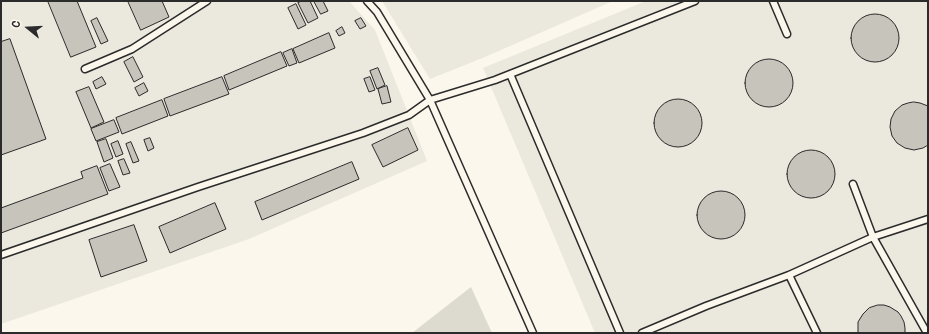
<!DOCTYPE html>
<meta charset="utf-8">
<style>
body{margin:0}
#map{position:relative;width:929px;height:334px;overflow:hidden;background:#fbf7ec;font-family:Pangolin,sans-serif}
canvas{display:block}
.frame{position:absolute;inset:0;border:2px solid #2b2b2b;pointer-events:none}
.north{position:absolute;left:8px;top:8px;width:40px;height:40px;-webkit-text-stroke:3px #fbf7ec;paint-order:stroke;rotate:288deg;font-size:11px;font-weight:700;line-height:16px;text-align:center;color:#2b2b2b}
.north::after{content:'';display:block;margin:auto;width:14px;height:18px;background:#2b2b2b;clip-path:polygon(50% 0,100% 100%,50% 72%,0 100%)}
</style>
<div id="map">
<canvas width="929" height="334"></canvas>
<div class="frame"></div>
<div class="north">С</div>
</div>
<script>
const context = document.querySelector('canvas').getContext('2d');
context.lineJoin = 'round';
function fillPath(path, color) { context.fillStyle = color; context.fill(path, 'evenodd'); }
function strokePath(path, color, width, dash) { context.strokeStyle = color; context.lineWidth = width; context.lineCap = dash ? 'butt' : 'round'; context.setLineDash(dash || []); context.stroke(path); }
fillPath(new Path2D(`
 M1 1H349L375 30 427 161 249 239 1 324Z
 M382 1H613L485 57 430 79Z
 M646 1H928V333H595L483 68Z`), '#ebe8de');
fillPath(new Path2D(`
 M471 287 492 333H412Z`), '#dddad0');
const building = new Path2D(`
 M48 1H77L96 47 71 57Z
 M128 1H162L169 17 141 30Z
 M302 1H310L318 18 308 23 298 3Z
 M314 1H323L328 11 321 14Z
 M296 4 306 25 298 29 288 8Z
 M851 38a24 24 0 1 1 48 0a24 24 0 1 1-48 0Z
 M97 18 108 41 101 44 91 21Z
 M361 18 366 26 360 29 355 21Z
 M342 27 345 33 339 36 336 31Z
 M329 33 335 48 299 63 293 49Z
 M10 39 46 139 1 155V42Z
 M292 49 297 63 289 66 283 53Z
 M281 52 287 66 229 90 224 76Z
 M133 57 143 77 134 82 124 62Z
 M745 83a24 24 0 1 1 48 0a24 24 0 1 1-48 0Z
 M378 68 385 85 377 89 370 71Z
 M102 77 106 84 96 89 93 82Z
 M222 77 229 94 170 116 164 99Z
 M370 77 375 90 369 92 364 79Z
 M144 83 148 91 139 96 135 88Z
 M387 86 391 102 382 104 378 89Z
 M89 87 104 122 91 128 76 92Z
 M654 123a24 24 0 1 1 48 0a24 24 0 1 1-48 0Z
 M162 100 168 116 122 134 116 118Z
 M914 102 920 103 928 106V145L923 148 914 150 905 148 897 143 892 136 890 127 891 119 895 111 902 105 908 103Z
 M114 120 119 132 96 141 91 129Z
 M408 128 418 150 383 167 372 145Z
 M150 138 154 148 148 151 144 140Z
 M106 139 113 158 104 162 97 142Z
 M118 141 123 154 116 157 111 144Z
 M131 142 139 161 133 163 126 144Z
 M787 174a24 24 0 1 1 48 0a24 24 0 1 1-48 0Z
 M124 159 130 173 123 175 118 161Z
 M352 162 359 179 262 220 255 202Z
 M110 164 120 187 109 191 100 168Z
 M97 166 108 194 1 233V208L83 178 81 172Z
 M697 215a24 24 0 1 1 48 0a24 24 0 1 1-48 0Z
 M215 203 226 229 170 253 159 227Z
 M134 225 147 261 101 277 89 240Z
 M878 305H884L890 307 898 312 901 316 904 322 905 328V333H858V322L863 314 869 308Z`);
fillPath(building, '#c7c4bc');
strokePath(building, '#2b2b2b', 1);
const lane = new Path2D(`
 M367 1 377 12 430 100 533 333
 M773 1 787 34
 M85 69 132 49 207 1
 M510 74 620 333
 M853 184 873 237 927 333
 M1 255 198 187 363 133 409 115 430 100 495 80 695 1
 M789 275 817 333
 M642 333 706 306 789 275 873 237 928 219`);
strokePath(lane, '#2b2b2b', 9);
strokePath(lane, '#fbf7ec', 6);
</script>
